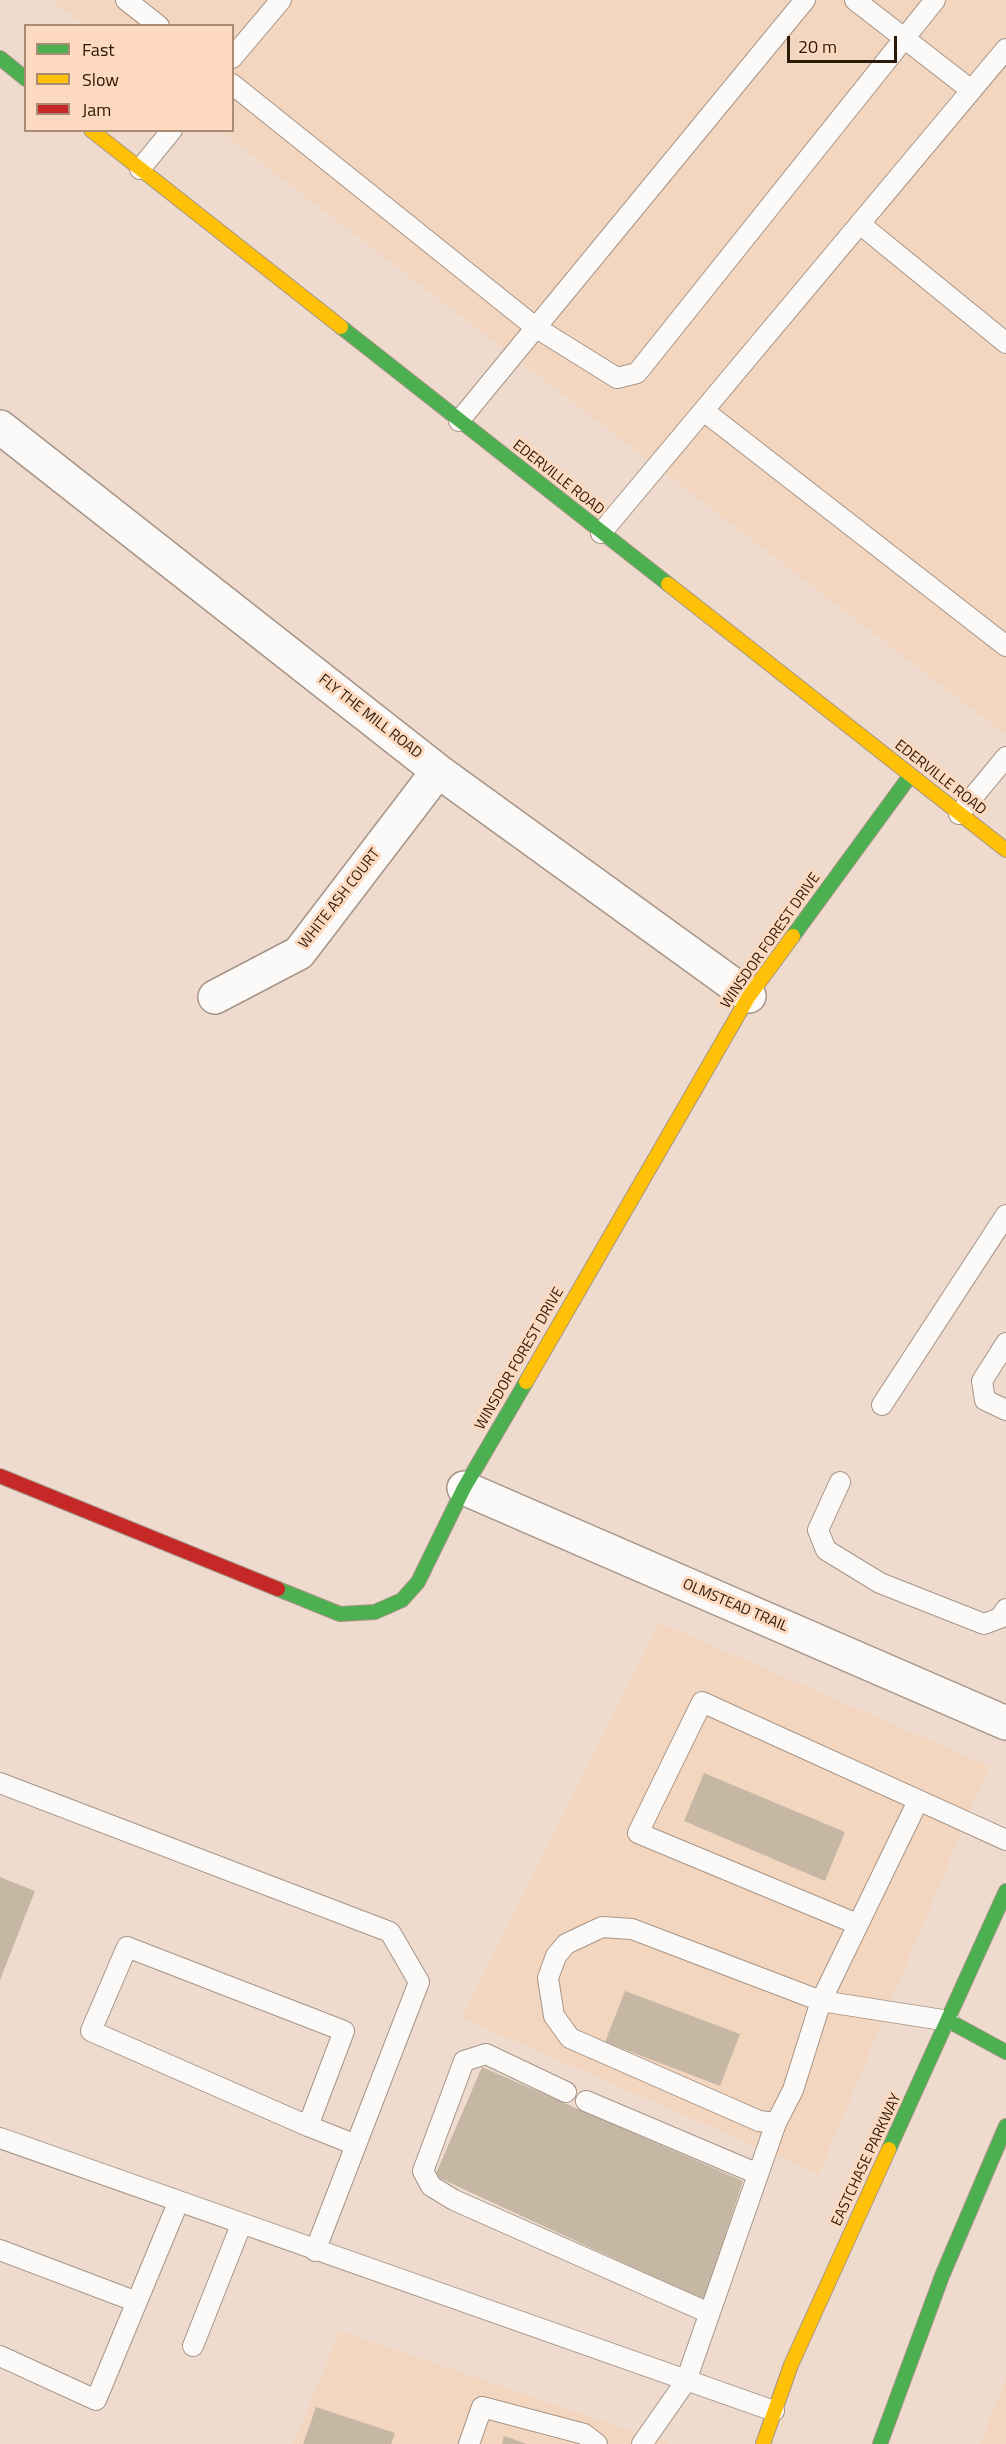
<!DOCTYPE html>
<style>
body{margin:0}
#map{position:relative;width:1006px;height:2444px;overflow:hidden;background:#eedbcd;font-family:"Titillium Web",sans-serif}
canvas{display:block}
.legend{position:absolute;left:24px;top:24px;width:210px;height:108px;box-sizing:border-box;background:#fcd9bf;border:2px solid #a98c76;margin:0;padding:8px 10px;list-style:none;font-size:18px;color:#2d1908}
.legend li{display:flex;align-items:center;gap:12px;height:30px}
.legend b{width:30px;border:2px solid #a98c76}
.scale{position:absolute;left:787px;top:36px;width:110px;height:27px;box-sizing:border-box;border:3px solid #2d1908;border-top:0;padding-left:8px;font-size:18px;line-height:21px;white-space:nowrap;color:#2d1908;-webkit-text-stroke:4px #fcd9bf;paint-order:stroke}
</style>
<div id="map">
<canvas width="1006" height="2444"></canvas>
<ul class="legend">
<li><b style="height:8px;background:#4caf50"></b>Fast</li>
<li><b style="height:8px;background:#ffc107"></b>Slow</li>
<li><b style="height:8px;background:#c62828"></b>Jam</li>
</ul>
<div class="scale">20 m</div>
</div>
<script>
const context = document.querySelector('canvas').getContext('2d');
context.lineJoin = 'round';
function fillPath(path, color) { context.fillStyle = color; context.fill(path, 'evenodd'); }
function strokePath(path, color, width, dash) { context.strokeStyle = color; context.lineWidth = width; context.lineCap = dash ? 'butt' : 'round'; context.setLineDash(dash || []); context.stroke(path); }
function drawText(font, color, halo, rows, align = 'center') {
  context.font = font + ' "Titillium Web",sans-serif'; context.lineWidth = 6; context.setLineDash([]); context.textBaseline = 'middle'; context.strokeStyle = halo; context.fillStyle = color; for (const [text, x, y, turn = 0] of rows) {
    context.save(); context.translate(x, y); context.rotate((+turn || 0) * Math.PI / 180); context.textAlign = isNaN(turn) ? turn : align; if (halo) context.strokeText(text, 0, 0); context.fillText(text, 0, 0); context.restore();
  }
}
fillPath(new Path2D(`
 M51 0H1006V735L220 131 232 130V26L84 25Z
 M660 1623 989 1766 819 2174 462 2018Z
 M340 2331 670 2444H293Z
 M1006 2378V2444H980Z`), '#f3d6c0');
fillPath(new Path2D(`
 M704 1773 845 1832 825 1881 684 1821Z
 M0 1877 35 1891 0 1980Z
 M625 1991 740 2034 720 2086 605 2042Z
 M482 2067 743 2181 704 2300 435 2176Z
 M316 2407 395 2433 391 2444H303Z
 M504 2436 527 2444H502Z`), '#c6b7a5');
const lane = new Path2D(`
 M126 0 159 26
 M855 0 971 90
 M232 58 281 0
 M232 84 535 327 617 378 637 373 935 0
 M140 169 172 130
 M860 224 1006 343
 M704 411 1006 646
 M459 421 805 0
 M601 533 1006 49
 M959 814 1006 757
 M1006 1343 982 1381 985 1400 1006 1410
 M882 1405 1006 1215
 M840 1482 818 1530 826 1550 880 1583 984 1624 1000 1618 1006 1609
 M0 1783 390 1932 419 1982 315 2251
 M857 1924 638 1833 702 1702 1006 1840
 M566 2092 486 2054 464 2061 423 2171 431 2186 454 2200 709 2313
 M586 2101 758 2174
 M776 2123 759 2121 570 2038 554 2016 548 1978 556 1956 566 1944 602 1927 632 1929 821 2001 949 2021
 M308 2126 91 2031 127 1947 344 2031 308 2126 356 2145
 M0 2138 774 2411
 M0 2250 137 2302
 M193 2346 241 2225
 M0 2356 96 2400 178 2203
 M469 2444 482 2407 584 2434 597 2444
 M642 2444 686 2381 776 2123 793 2090 821 2001 918 1801`);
const street = new Path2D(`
 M0 427 438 771 749 996
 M215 997 299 953 438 771
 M464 1488 1006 1723`);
const fast = new Path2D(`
 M0 58 26 79
 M341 327 668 584
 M793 936 910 776
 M278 1589 340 1614 375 1612 402 1600 418 1582 464 1488 526 1382
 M949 2021 1006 2052
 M889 2149 1006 1891
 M880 2444 942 2276 1006 2126`);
const slow = new Path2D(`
 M91 130 341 327
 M668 584 1006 850
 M526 1382 749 996 793 936
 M763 2444 791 2365 889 2149`);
const jam = new Path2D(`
 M0 1476 278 1589`);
strokePath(lane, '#a69486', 22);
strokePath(street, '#a69486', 36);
strokePath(fast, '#a69486', 16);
strokePath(slow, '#a69486', 16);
strokePath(jam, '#a69486', 16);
strokePath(lane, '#fcfaf8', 20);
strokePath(street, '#fcfaf8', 33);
strokePath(fast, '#4caf50', 14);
strokePath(slow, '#ffc107', 14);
strokePath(jam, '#c62828', 14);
drawText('15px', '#2d1908', '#fcd9bf', [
 ["EDERVILLE ROAD",558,478,38],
 ["FLY THE MILL ROAD",370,717,38],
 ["EDERVILLE ROAD",940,778,38],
 ["WHITE ASH COURT",340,899,-52],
 ["WINSDOR FOREST DRIVE",771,941,-55],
 ["WINSDOR FOREST DRIVE",520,1359,-60],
 ["OLMSTEAD TRAIL",735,1606,23],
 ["EASTCHASE PARKWAY",867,2160,-65]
]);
</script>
